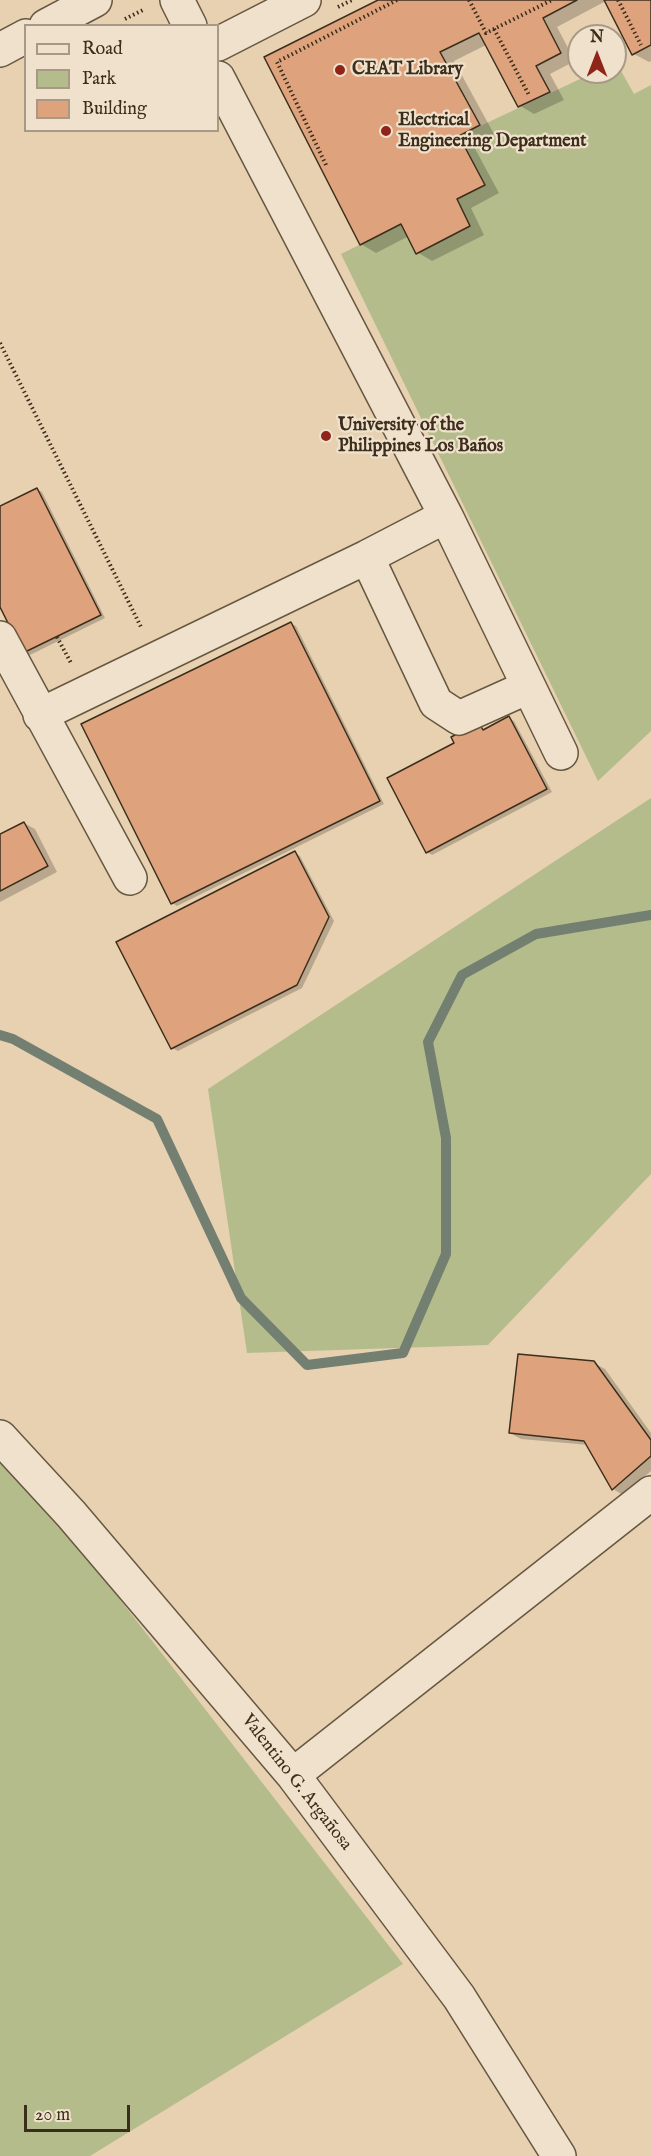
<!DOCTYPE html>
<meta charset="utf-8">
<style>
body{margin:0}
#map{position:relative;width:651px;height:2156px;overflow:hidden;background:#e7d1b1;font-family:"IM FELL English",serif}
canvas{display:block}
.legend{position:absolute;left:24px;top:24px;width:195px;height:108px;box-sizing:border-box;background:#efe1cc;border:2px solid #a79986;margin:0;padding:8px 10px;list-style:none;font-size:18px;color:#3c2e1c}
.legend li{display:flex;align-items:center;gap:12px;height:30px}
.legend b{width:30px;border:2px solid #a79986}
.north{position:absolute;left:567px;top:24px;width:60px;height:60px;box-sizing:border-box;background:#efe1cc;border:2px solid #a79986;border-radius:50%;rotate:0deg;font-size:16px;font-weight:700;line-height:24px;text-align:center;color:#3c2e1c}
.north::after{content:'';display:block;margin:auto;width:21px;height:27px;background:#8f2418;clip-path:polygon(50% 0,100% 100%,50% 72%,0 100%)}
.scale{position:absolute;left:24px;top:2105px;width:106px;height:27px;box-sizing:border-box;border:3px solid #3c2e1c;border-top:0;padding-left:8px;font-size:18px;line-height:21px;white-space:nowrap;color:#3c2e1c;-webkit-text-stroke:4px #efe1cc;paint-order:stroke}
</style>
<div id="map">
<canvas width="651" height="2156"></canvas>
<ul class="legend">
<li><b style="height:8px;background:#efe1cc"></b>Road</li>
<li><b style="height:16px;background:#b4bc8c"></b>Park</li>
<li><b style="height:16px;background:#dea37d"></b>Building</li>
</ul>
<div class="north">N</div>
<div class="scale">20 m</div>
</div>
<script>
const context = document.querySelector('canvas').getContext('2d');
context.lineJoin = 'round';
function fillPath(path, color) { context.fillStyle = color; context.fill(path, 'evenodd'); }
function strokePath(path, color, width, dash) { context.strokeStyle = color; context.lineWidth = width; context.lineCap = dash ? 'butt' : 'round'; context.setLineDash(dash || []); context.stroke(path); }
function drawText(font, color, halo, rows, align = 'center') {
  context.font = font + ' "IM FELL English",serif'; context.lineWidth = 4.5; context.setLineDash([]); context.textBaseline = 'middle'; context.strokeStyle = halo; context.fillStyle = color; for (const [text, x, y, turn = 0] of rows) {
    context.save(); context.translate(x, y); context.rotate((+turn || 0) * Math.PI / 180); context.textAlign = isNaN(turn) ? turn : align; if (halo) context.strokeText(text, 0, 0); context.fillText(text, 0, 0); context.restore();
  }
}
fillPath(new Path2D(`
 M616 62 634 94 651 85V731L598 781 341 254 401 224 416 253 470 226 457 199 459 136 595 72H615Z
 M651 798V1174L488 1345 247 1353 208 1089Z
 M0 1445 403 1964 90 2156H0Z`), '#b4bc8c');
fillPath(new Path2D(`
 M380 0H651V61L649 62 634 54 606 1 557 27 575 61 550 74 564 100 534 114 519 105 486 45 454 61 494 134 473 145 499 193 471 208 484 235 432 261 417 252 409 236 376 253 361 244Z
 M37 489 42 492 105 618 30 655 24 652 0 603V508Z
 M290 623 296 626 384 804 177 906 172 903Z
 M509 718 514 721 552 792 432 855 427 852 456 744 478 725 485 731Z
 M24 823 35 829 57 872 0 902V836Z
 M295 853 300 856 334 921 302 988 178 1051 172 1048Z
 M594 1363 605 1369 651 1433V1471L623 1495 613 1489 589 1445 521 1439 510 1433Z`), '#0003');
strokePath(new Path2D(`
 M0 1035 13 1039 157 1119 241 1298 307 1365 403 1353 446 1254V1138L428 1042 462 975 536 934 651 915`), '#738071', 10);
const building = new Path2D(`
 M378 0H577L543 18 561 53 536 66 550 92 518 107 479 33 440 52 480 125 459 136 485 185 457 199 470 226 416 254 401 224 360 245 264 57Z
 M604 0H651V45L632 55Z
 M37 488 101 615 23 653 0 607V506Z
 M291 622 380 801 171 904 81 724Z
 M509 716 547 789 426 853 387 778 454 743 451 737 479 723 483 730Z
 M24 822 48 866 0 891V834Z
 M295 851 329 917 297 985 171 1049 116 942Z
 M518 1354 594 1361 651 1440V1456L612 1490 584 1441 509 1433Z`);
fillPath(building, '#dea37d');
strokePath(building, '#3c2e1c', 1.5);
const minor = new Path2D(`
 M177 0 190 26
 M46 26 95 0
 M218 44 304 0
 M0 50 26 36
 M218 78 446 516 561 753
 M367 557 436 703 459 718 528 687
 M0 638 130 878
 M40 715 367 557 446 516
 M0 1437 71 1514 293 1775 459 1997 559 2156
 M293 1775 651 1493`);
strokePath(minor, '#675741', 36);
strokePath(new Path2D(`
 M469 0 486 33 552 0
 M618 0 641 45
 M338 7 352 0
 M125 19 145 9
 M494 29 529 95
 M326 165 277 62 397 0
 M0 343 141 627
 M57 637 71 663`), '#3c2e1c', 4, [1.5, 3]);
strokePath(minor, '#efe1cc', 33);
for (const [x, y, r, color] of [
 [340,70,6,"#8f2418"],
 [386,131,6,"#8f2418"],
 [326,436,6,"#8f2418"]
]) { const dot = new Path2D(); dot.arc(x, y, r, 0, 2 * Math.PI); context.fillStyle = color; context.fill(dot); strokePath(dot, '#efe1cc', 2); }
drawText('bold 18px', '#3c2e1c', '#efe1cc', [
 ["CEAT Library",352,70],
 ["Electrical",398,121],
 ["Engineering Department",398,142],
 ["University of the",338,426],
 ["Philippines Los Baños",338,447]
], 'left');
drawText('18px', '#3c2e1c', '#efe1cc', [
 ["Valentino G. Argañosa",296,1783,52]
]);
</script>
